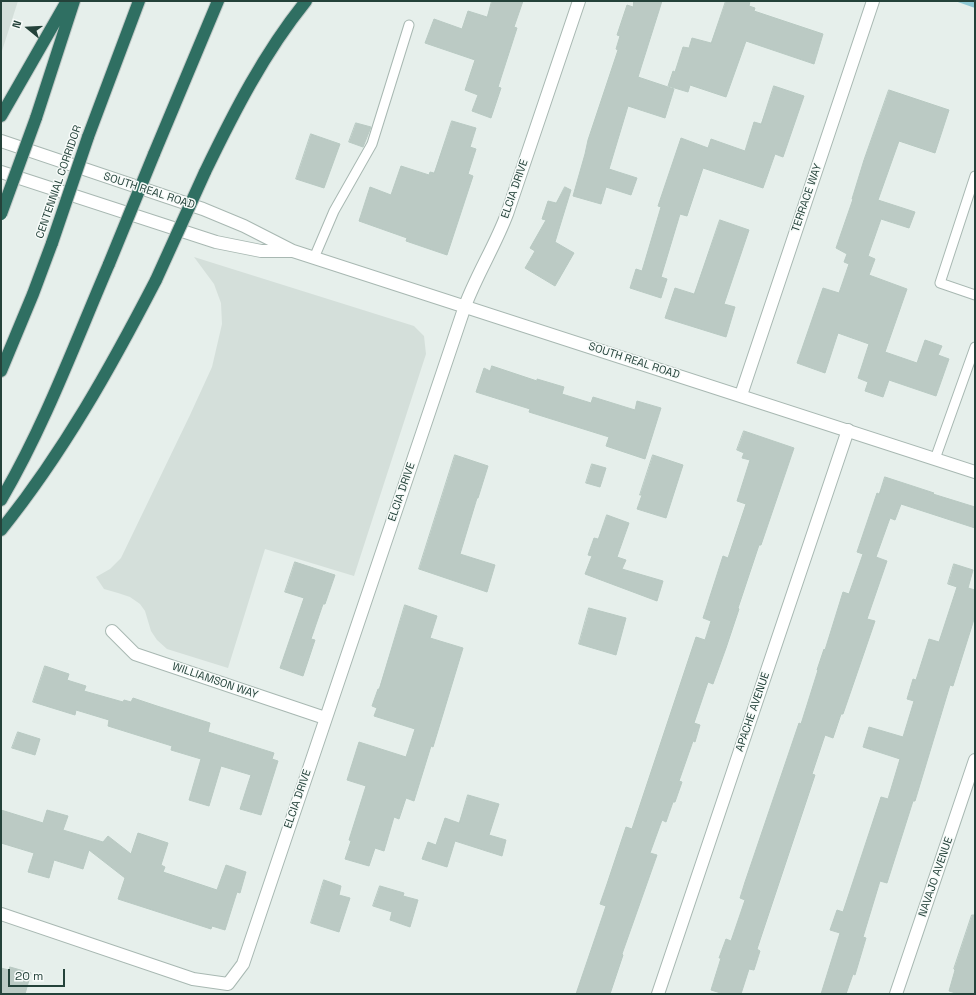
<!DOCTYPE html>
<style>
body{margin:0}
#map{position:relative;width:976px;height:995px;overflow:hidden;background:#e6efeb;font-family:"Space Grotesk",sans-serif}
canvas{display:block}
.frame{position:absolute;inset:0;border:2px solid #24423a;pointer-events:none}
.north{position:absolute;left:8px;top:8px;width:40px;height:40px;-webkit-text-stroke:3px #f7fbf9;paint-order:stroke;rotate:288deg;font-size:11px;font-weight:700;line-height:16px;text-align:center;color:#24423a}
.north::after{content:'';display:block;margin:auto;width:14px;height:18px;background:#24423a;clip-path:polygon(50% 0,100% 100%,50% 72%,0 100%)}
.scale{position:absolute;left:8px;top:969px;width:57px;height:18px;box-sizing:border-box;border:2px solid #24423a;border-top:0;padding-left:5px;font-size:12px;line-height:14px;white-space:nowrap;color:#24423a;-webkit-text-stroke:3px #f7fbf9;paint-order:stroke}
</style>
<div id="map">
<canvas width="976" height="995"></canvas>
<div class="frame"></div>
<div class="north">N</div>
<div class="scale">20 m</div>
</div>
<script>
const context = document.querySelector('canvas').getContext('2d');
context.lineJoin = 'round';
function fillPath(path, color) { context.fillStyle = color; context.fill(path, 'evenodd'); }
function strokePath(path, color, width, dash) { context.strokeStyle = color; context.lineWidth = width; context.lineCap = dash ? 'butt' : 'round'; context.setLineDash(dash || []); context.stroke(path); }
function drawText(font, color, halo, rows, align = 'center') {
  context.font = font + ' "Space Grotesk",sans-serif'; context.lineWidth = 3; context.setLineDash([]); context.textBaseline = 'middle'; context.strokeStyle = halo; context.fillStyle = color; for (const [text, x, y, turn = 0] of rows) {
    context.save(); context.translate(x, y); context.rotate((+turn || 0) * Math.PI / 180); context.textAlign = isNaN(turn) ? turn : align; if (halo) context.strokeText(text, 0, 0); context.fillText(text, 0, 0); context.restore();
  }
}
fillPath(new Path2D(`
 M1 1H18L1 54Z
 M194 257 414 326 424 336 426 354 354 576 265 549 228 668 167 649 157 640 151 631 145 611 140 604 130 597 118 593 104 589 96 577 110 569 121 558 190 415 212 367 222 324 221 303 214 284Z`), '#d4dfda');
fillPath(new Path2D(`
 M955 1H975V8Z`), '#8ec9d4');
const building = new Path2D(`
 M492 1H523L514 27 517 28 498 87 501 88 491 118 472 111 478 95 465 90 475 60 425 43 434 19 462 29 468 11 487 17Z
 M634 1H662L638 77 674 89 665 118 628 106 609 169 637 178 631 195 606 187 601 204 573 196 585 154 588 140 618 50 616 49 620 36 617 35 627 5 633 7Z
 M726 1H750L749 6 755 8 754 11 823 34 814 64 746 41 726 97 690 85 688 92 668 86 673 71 675 72 683 47 689 48 692 38 711 43Z
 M774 86 804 96 783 157 775 154 763 188 703 168 687 216 680 214 661 277 667 279 661 298 630 288 636 269 642 271 661 207 658 206 681 138 708 148 711 139 745 151 754 122 761 124Z
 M889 90 949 110 935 153 899 141 878 200 915 212 909 228 881 219 868 256 875 259 869 275 907 289 885 352 917 363 925 340 942 346 938 355 949 359 936 396 889 380 883 397 865 391 868 382 858 378 869 344 838 333 825 373 797 363 823 288 839 293 849 264 844 262 847 254 836 248 853 199H852L864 160Z
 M452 121 476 128 470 147 476 149 468 174 473 176 447 255 406 241 407 238 359 221 370 187 391 195 401 166 429 175 430 172 434 173Z
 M356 123 371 127 363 147 349 142Z
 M311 134 340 144 324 188 296 179Z
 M565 187 571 190 555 242 574 253 555 286 525 268 535 251 530 248 546 220 542 219 548 201 556 203Z
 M720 220 749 230 724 304 735 307 726 337 665 318 675 288 694 294Z
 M492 366 537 381V379L564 387 562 394 591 403 593 397 635 410 637 401 661 408 645 459 606 446 609 437 529 412 530 409 476 392 484 368 490 371Z
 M744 431 794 448 761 545H759L738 608 739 609 726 648 713 684 708 682 694 723 700 725 695 742 693 741 679 781 682 782 675 802H673L666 822 662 820 650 853 657 855 622 954 623 955 610 994H576L606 906 600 904 607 884 626 827 632 829 696 637 705 640 711 621 703 618 723 556 728 558 746 504 737 501 750 460 742 458 744 453 737 450Z
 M455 455 488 466 478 498H477L460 554 495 565 487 592 419 569Z
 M653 455 683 465 666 518 637 509 642 495H640Z
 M592 464 606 468 600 487 586 483Z
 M885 477 934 493 933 494 975 507V528L901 504 895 520 890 518 876 557 887 561 867 619 875 621 843 714H841L833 738 825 735 812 774 815 775 757 949 760 951 754 970 749 969 741 994H724L711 990 721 958H719L726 939 731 941 745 900 740 898 745 882 799 723 801 724 818 670H817L824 649 825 650 843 592 849 594 863 554 857 552 877 493 879 494Z
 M607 515 629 523 617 557 626 560 622 569 663 581 657 601 585 574 592 556 588 555 594 538 598 539Z
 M295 562 335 575 325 604H323L311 639 315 640 303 676 280 668 304 598 285 592Z
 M954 564 973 570 968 588 975 590V616L953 686 950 685 915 801H913L887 883 880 881 863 937 866 938 855 975 853 974 846 994H821L840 933 830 930 837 910 843 912 881 797 888 799 900 759 863 747 869 727 903 737 914 701 907 699 913 679 916 680 929 639 939 642 957 587 948 584Z
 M405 605 437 616 430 638 463 648 433 747 431 746 414 801 406 798 399 819 394 817 384 851 375 848 369 866 345 859 351 841 349 840 366 786 347 780 359 742 406 757 415 729 374 716 377 708 372 706 378 689H379Z
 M589 608 626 618 616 655 579 644Z
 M45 666 69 674 67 680 86 686 84 691 123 702 124 700 131 702 133 698 157 706 210 723 208 732 274 753 272 759 278 761 261 815 240 809 251 775 221 766 209 806 189 800 201 759 171 750 172 746 108 726 109 720 76 710 75 715 33 702Z
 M18 732 40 739 35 755 12 748Z
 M468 795 499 804 489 835 506 840 502 856 455 841 447 867 422 859 428 842 436 845 445 818 459 823Z
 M1 810 43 823 47 810 68 816 63 830 103 842 108 836 131 854 138 833 168 843 161 865 165 867 163 872 217 890 226 865 246 872 240 893 237 892 225 930 212 926 211 929 118 899 125 878 89 850 83 869 54 860 49 878 28 872 34 853 1 843Z
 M324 880 341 886 339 895 350 898 339 932 311 923Z
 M380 886 404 893 403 896 418 900 410 927 390 920 392 912 373 906Z
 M972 915H975V994H959L949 991 955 970 954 969Z
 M10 967 31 973 25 994H1V968L9 970Z`);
fillPath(building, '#bbcac4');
strokePath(building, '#b8c9c2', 1);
const service = new Path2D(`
 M975 176 940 283 975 295
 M314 258 334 211 372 144 409 25
 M935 459 975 347`);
const minor = new Path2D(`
 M741 395 873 1
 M112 631 135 654 325 718
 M1 914 193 979 228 984 243 964 465 306C477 274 495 246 507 214L579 1
 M658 994 848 430
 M896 994 975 760`);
const tertiary = new Path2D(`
 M1 141 203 209 244 226 293 251 975 472
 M1 172 216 242 261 251H292`);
const motorway = new Path2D(`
 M1 116 67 1
 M36 118 74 1
 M88 137 139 1
 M154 154 218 1
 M205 172C234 112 264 53 306 1
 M1 371 33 294 52 243
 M1 500C45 425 75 343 109 264
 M1 530C63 453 111 367 156 280`);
strokePath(service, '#a8b8b2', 11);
strokePath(minor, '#a8b8b2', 14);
strokePath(tertiary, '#a8b8b2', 14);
strokePath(motorway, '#c2cac8', 14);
strokePath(service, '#fff', 9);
strokePath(minor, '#fff', 12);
strokePath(tertiary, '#fff', 12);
strokePath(motorway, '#2f6f62', 12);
const motorwayBridge = new Path2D(`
 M1 214 36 118
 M52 243 88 137
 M109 264 154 154
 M156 280 205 172`);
strokePath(motorwayBridge, '#c2cac8', 14, []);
strokePath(motorwayBridge, '#2f6f62', 12);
drawText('11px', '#24423a', '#f7fbf9', [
 ["CENTENNIAL CORRIDOR",59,182,-71],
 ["ELCIA DRIVE",515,189,-71],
 ["SOUTH REAL ROAD",149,191,18],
 ["TERRACE WAY",807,198,-71],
 ["SOUTH REAL ROAD",634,361,18],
 ["ELCIA DRIVE",402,492,-71],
 ["WILLIAMSON WAY",215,681,19],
 ["APACHE AVENUE",753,712,-71],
 ["ELCIA DRIVE",298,799,-71],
 ["NAVAJO AVENUE",936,877,-71]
]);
</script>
